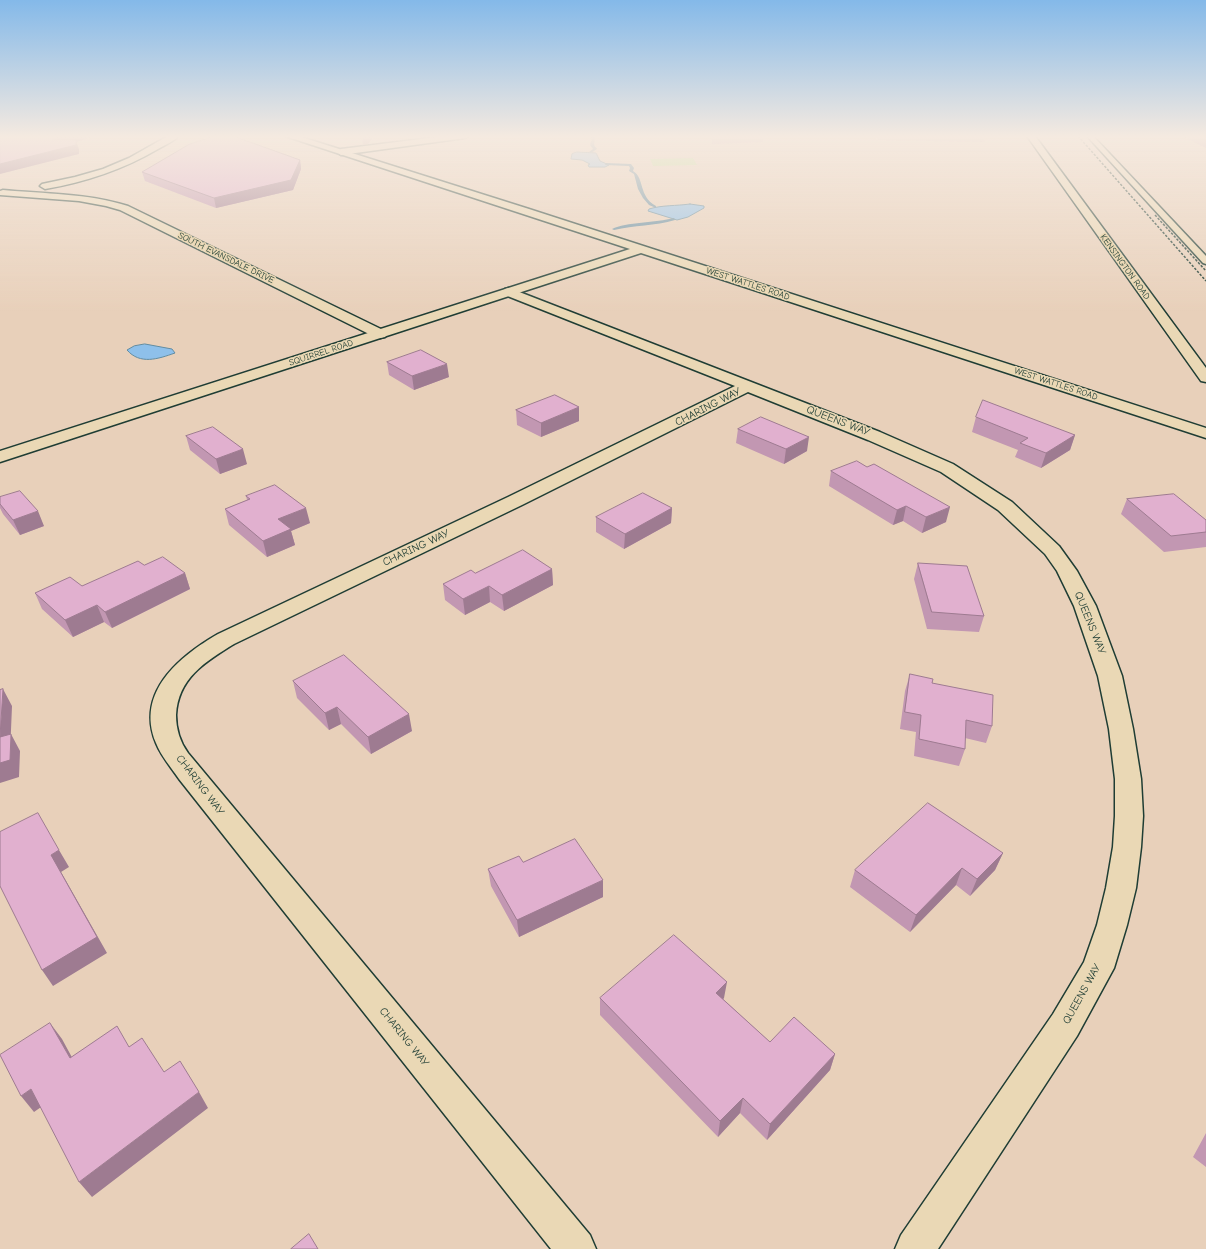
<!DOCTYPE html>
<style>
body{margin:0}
canvas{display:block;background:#e8d0ba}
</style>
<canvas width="1206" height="1249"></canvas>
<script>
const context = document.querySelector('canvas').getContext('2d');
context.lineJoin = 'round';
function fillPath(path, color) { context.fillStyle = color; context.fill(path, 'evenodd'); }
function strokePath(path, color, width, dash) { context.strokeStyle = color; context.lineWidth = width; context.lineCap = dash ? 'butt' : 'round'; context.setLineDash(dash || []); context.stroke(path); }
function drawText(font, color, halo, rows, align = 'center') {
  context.font = font + ' "Comic Neue",sans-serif'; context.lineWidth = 3; context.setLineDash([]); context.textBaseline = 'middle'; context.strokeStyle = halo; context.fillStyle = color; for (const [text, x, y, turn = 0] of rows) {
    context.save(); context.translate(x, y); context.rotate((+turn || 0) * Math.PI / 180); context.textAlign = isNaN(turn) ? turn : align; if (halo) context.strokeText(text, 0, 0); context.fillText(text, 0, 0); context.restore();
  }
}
fillPath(new Path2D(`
 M693 158 697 165 653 166 650 159Z`), '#c2e199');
const water = new Path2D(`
 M577 152 596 153 600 161 609 165 605 167H589L588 165 590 164 582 160 571 159 572 154Z
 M690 204 704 206V208L688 217 677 220 648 211 649 209C662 205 676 206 690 204Z
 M145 344 172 349 175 353C158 359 140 365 127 350L134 346Z`);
fillPath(water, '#8ec0ea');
strokePath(water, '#628ca1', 1);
fillPath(new Path2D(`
 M590 136H593L595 138 594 145 597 149 591 153 589 152 593 149 590 145 592 138Z
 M606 163 631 164 634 168 633 171C645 178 638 196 656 206V208L649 205 643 198 638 189 634 174 629 171 630 168 629 166 605 165Z
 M674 218 675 220C655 226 634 225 614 230L612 229C626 222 656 223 674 218Z`), '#628ca1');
const lane = new Path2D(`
 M1087 136H1093L1206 256V264L1203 263Z`);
const street = new Path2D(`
 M168 136H179C174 141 165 145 158 149 122 170 86 182 45 189L40 186 42 184 75 177 103 169 129 158Z
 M445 136H469L465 138 341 155 337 152 341 149Z
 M3 190C45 194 87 193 128 206L385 331 387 334 385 337 380 338 375 337 120 210 106 206 79 201 0 195V191Z
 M509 288 880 432 953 464 1012 502 1059 546 1077 571 1096 606 1122 676 1133 729 1141 779 1143 816 1141 847 1136 888 1127 925 1114 968 1077 1036 938 1249H895L901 1235 1053 1014 1084 962 1097 925 1106 888 1113 847 1115 816V779L1109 729 1098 676 1074 606 1057 571 1045 554 998 510 941 472 868 440 748 392 522 505 234 644C205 662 178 678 176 715 176 729 180 742 188 753L590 1235 596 1249H551L179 779C171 767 161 756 156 743 135 692 180 656 218 634L508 497 735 386 505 295 503 292 505 289Z`);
const secondary = new Path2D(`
 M285 136H298L529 209 1206 428V438L641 253 0 462V451L630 249Z
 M1027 136H1035L1206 368V382L1201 381Z`);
strokePath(lane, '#1f3d34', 3);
strokePath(street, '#1f3d34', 3);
strokePath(secondary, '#1f3d34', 3);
fillPath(lane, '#ead8b5');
fillPath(street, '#ead8b5');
fillPath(secondary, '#ead8b5');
strokePath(new Path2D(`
 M1078 136 1206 281
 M1155 215 1206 271`), '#1f3d34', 1.5, [2.5, 1.5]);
fillPath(new Path2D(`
 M712 136H763V142L712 144Z
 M873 136H985L984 142 878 140Z
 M1182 136H1206V148Z
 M300 160 301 169 293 190 216 208 145 181 142 172Z
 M387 362 449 377 414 390 389 375Z
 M516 410 579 421 541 437 517 425Z
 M976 417 1075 435 1070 450 1041 468 1015 457 1018 450 972 432Z
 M738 429 807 451 784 464 736 443Z
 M186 436 247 464 220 474 190 450Z
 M831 471 946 522 922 533 903 521 893 525 829 486Z
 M246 496 310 523 291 531 295 545 267 557 229 525 225 509 247 500Z
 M0 497 44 526 20 535 3 514 0 508Z
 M1127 499 1206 520V547L1164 552 1121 514Z
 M672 508 671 523 624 549 596 532V517Z
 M918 563 984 616 979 632 927 629 914 579Z
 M144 565 185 573 190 589 112 628 104 622 73 637 42 609 35 593 82 586Z
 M552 569 553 585 504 611 490 602 465 615 445 600 443 584 475 573Z
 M910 674 932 683 992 726 986 743 965 738V749L959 766 914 756 916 732 900 729 905 691Z
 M293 681 412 731 371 754 341 724 329 730 297 698Z
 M1003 853 995 870 970 896 956 885 910 932 850 887 855 870Z
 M523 862 603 897 519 937 491 886 488 869Z
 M600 998H724L723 999 770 1042 835 1054 830 1070 767 1140 740 1113 718 1137 600 1015Z
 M1206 1133V1167L1193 1157Z`), '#c297b2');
fillPath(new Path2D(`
 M63 136H96L76 142 79 149V154L0 174V164L52 139Z
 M362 136H374L368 144 363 145Z
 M300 160 301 169 293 190 216 208 214 198Z
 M447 364 449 377 414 390 412 376Z
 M579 407V421L541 437V423Z
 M1075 435 1070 450 1041 468 1046 453Z
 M809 437 807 451 784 464 786 449Z
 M243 449 247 464 220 474 216 459Z
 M906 506 903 521 893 525 897 510Z
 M950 507 946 522 922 533 926 517Z
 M306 508 310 523 291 531 295 545 267 557 263 541 278 519Z
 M672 508 671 523 624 549 625 534Z
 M38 511 44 526 20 535 13 520Z
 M552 569 553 585 504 611 502 595Z
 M185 573 190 589 112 628 105 612Z
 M489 586 490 602 465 615 463 599Z
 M97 605 104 622 73 637 65 620Z
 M3 689 12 706 10 754 0 737Z
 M337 707 341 724 329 730 325 713Z
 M409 714 412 731 371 754 368 737Z
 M11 734 20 751 19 777 0 783V763Z
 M59 850 69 867 61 872 107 953 53 986 42 970 51 855Z
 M1003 853 995 870 970 896 977 879Z
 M962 868 956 885 910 932 916 915Z
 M603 880V897L519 937 517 920Z
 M727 982 724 998 713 1009 716 993Z
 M50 1023 62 1039 81 1074 70 1058Z
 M835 1054 830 1070 767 1140 770 1124Z
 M31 1089 44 1105 34 1112 21 1096Z
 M199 1092 208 1108 92 1197 79 1182Z
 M743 1098 740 1113 718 1137 720 1121Z`), '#9e7b91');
const building = new Path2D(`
 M0 136H63L52 139 76 140V145L0 164Z
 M214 136H233L300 160 291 180 214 198 142 172 188 145Z
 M421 350 447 364 412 376 387 362Z
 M555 395 579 407 541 423 516 410Z
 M983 400 1075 435 1046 453 1020 443 1028 438 976 417Z
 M761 417 809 437 786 449 738 429Z
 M213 427 243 449 216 459 186 436Z
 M857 461 867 467 874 464 950 507 926 517 906 506 897 510 831 471Z
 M275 485 306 508 278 519 291 529 263 541 225 509 250 499 246 496Z
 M20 491 38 511 13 520 0 504V497Z
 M643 493 672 508 625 534 596 517Z
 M1174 494 1206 520V532L1171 536 1127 499Z
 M523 550 552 569 502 595 489 586 463 599 443 584 471 570 475 573Z
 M163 557 185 573 105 612 97 605 65 620 35 593 70 577 82 586 138 561 144 565Z
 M918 563 967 566 984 616 932 612Z
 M344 655 409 714 368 737 337 707 325 713 293 681Z
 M910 674 933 679 932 683 993 695 992 726 966 720 965 749 919 739 921 715 905 712Z
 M3 689 0 737 11 734 10 760 0 763V690Z
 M928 803 1003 853 977 879 962 868 916 915 855 870Z
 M38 813 59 850 51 855 97 937 42 970 0 886V832Z
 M575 839 603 880 517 920 488 869 519 856 523 862Z
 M674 935 727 982 716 993 770 1042 794 1017 835 1054 770 1124 743 1098 720 1121 600 998Z
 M50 1023 70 1058 117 1026 129 1047 142 1038 164 1072 180 1061 199 1092 79 1182 31 1089 21 1096 0 1055Z
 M309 1234 318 1249H291Z`);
fillPath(building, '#e1b0cf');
strokePath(building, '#9e7b91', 1);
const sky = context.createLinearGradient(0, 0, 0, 311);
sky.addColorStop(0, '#84b9e9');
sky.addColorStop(0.44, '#f5eae0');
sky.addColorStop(1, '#f5eae000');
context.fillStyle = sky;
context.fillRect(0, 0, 1206, 311);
drawText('9px', '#1f3d34', '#ead8b5', [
 ["SOUTH EVANSDALE DRIVE",226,258,26],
 ["KENSINGTON ROAD",1125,267,54],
 ["WEST WATTLES ROAD",748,284,18],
 ["SQUIRREL ROAD",321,353,-18],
 ["WEST WATTLES ROAD",1056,384,18]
]);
drawText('11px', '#1f3d34', '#ead8b5', [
 ["CHARING WAY",708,407,-27],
 ["QUEENS WAY",838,421,21],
 ["CHARING WAY",416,548,-25],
 ["QUEENS WAY",1090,623,68],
 ["CHARING WAY",200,785,53],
 ["QUEENS WAY",1082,994,-61],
 ["CHARING WAY",404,1037,51]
]);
</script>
